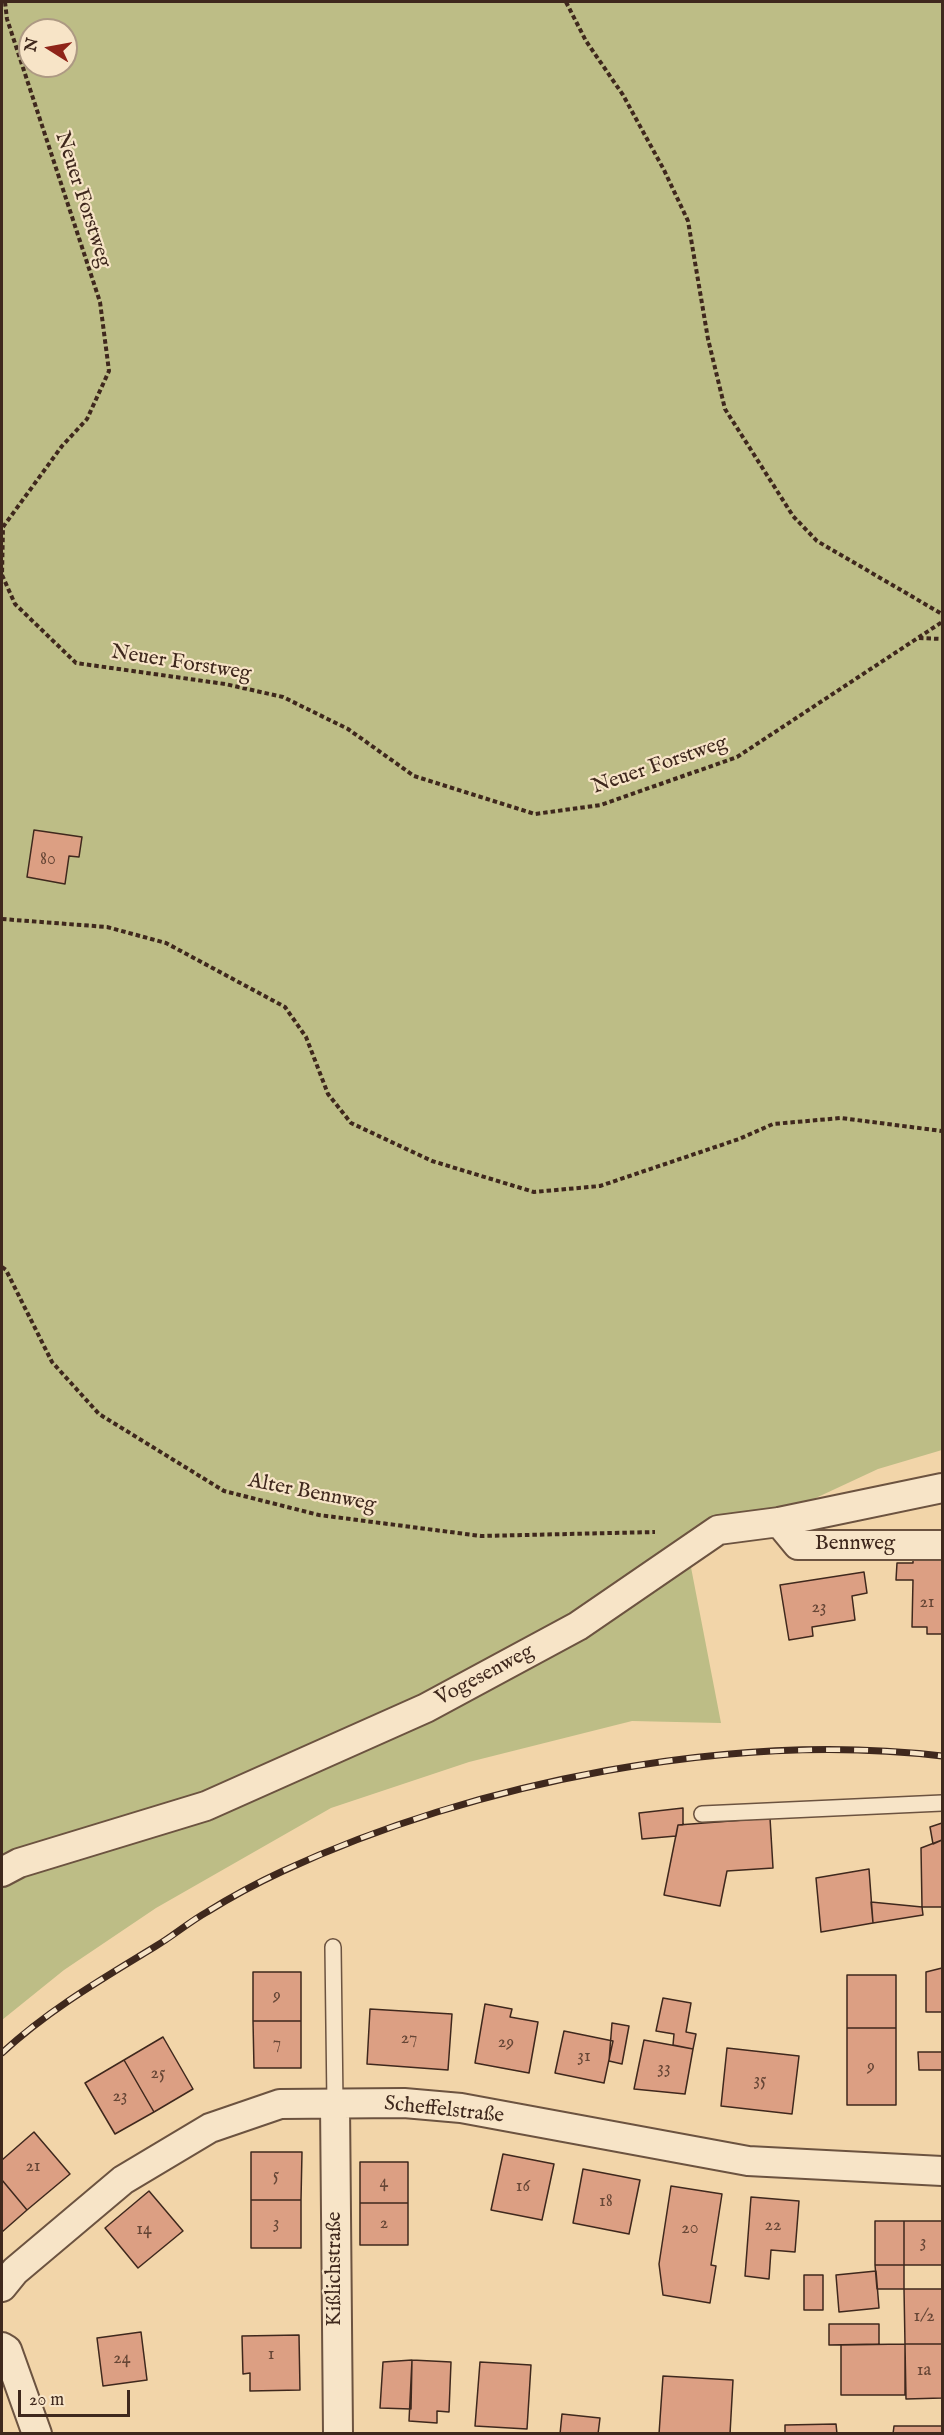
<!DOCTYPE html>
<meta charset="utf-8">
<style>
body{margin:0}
#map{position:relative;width:944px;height:2435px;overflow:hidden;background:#f2d5a9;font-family:"IM FELL English",serif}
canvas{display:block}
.frame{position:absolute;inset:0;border:3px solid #3f281d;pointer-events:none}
.north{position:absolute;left:18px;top:18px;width:60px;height:60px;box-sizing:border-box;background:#f7e4c7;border:2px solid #ad9983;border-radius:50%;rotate:281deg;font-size:16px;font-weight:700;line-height:24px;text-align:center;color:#3f281d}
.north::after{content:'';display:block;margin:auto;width:21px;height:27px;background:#8f2418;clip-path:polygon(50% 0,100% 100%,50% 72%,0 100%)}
.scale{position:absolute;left:18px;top:2390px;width:112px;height:27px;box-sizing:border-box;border:3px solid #3f281d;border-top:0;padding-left:8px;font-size:18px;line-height:21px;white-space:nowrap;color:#3f281d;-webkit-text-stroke:4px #f7e4c7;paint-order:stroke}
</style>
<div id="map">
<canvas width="944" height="2435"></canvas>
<div class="frame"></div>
<div class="north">N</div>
<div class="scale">20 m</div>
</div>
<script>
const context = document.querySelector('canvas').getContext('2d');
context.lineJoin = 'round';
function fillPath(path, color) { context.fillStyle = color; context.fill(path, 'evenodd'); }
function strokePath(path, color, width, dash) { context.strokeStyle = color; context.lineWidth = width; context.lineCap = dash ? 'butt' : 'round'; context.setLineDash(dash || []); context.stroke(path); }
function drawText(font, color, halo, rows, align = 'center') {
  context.font = font + ' "IM FELL English",serif'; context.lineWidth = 4.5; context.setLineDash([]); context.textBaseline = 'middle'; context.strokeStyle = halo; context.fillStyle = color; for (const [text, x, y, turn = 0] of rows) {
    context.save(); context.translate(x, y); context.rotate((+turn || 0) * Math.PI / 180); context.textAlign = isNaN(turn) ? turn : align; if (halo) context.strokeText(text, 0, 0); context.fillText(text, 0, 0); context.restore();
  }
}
fillPath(new Path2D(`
 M2 2H942V1450L878 1469 689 1557 721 1723 632 1721 469 1762 331 1808 156 1908 64 1970 2 2020ZM30 30H66V66H30Z`), '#bdbd86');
const building = new Path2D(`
 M34 830 82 837 79 857 69 856 65 884 27 877Z
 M913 1555 942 1556V1634H927V1627H912L913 1580H896L897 1563H913Z
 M864 1572 867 1593 852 1596 855 1620 812 1627 813 1636 789 1640 780 1585Z
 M683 1808V1825H678L676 1836 642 1839 639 1813Z
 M770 1818 773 1868 727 1871 720 1906 664 1895 678 1825Z
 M942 1823V1840L933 1844 930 1827Z
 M942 1840V1907H922L921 1848Z
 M869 1869 873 1923 821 1932 816 1878Z
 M871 1902 922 1907 923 1915 873 1923Z
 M942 1968V2012H926V1972Z
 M253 1972H301V2021H253Z
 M847 1975H896V2028H847Z
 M663 1998 691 2003 686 2032 696 2034 693 2049 673 2045 674 2034 656 2031Z
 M485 2004 512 2009 510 2017 538 2022 529 2073 475 2063Z
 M370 2009 452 2014 448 2070 367 2064Z
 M253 2021H301V2068H254Z
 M612 2023 629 2026 622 2064 609 2061Z
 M847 2028H896V2105H847Z
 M564 2031 613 2041 604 2083 555 2073Z
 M163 2037 193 2089 154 2112 124 2060Z
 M644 2040 693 2049 685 2094 634 2089Z
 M727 2048 799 2056 792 2114 721 2106Z
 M918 2052H942V2070H919Z
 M124 2060 154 2112 115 2134 85 2083Z
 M34 2132 70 2174 27 2210 2 2180V2160Z
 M251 2152H302L301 2200H251Z
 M503 2154 554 2164 542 2220 491 2210Z
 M360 2162H408V2203H360Z
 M583 2169 640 2180 629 2234 573 2223Z
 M2 2180 27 2210 2 2232Z
 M671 2186 722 2194 711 2265 716 2266 710 2303 663 2295 659 2264Z
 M149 2191 183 2231 138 2268 105 2228Z
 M751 2197 799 2201 795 2252 771 2250 769 2279 745 2276Z
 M251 2200H301V2248H251Z
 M360 2203H408V2245H360Z
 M875 2221H904V2265H875Z
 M904 2221H942V2265H904Z
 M875 2265H904V2289H877Z
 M876 2271 879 2308 839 2312 836 2275Z
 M804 2275H823V2310H804Z
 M904 2289H942V2344H905Z
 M829 2324H879V2344L829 2345Z
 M141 2332 147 2380 103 2386 97 2338Z
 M299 2335 300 2390 250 2391V2373L243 2374 242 2336Z
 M905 2344H942V2398L906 2399Z
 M905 2344V2395H841V2345Z
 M412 2360 451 2362 449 2412 437 2411V2423L409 2421Z
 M412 2360 411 2409 380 2408 383 2362Z
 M480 2362 531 2365 527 2429 475 2426Z
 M663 2376 733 2380 730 2434H659Z
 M562 2414 600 2418 598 2434H560Z
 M836 2424 837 2434H785V2425Z
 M894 2426H942V2434H893Z`);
fillPath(building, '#dc9f83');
strokePath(building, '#3f281d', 1.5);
const service = new Path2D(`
 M702 1814 942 1803
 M333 1947 335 2104`);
const minor = new Path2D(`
 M779 1522 798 1545H942
 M2 1872 19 1863 206 1806 426 1708 578 1626 718 1530 779 1522 942 1488
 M335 2104 338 2434
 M2 2287 15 2271 123 2180 210 2128 280 2104 404 2103 461 2108 748 2161 942 2171
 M2 2347 7 2350 37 2434`);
strokePath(service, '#6c5340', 18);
strokePath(minor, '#6c5340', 32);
strokePath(new Path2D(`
 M5 2 7 19 100 302 109 371 87 419 62 446 3 527 2 575 15 604 76 663 225 684 283 697 348 729 414 776 535 814 601 805 737 757 942 622
 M566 2 586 41 623 95 664 170 688 221 708 339 725 409 793 516 817 541 942 614
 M919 638 942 639
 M2 919 107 927 166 943 285 1007 306 1037 328 1094 351 1123 432 1161 534 1192 600 1186 739 1139 773 1124 841 1118 942 1131
 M2 1267 6 1270 52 1362 99 1414 224 1491 319 1515 481 1536 655 1532`), '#3f281d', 4, [4.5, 3]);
strokePath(service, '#f7e4c7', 15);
strokePath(minor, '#f7e4c7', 28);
const rail = new Path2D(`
 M2 2053C48 2010 102 1979 156 1946 173 1936 189 1922 207 1912 231 1897 257 1883 283 1871 474 1782 733 1731 942 1756`);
strokePath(rail, '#3f281d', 7);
strokePath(rail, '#f7e4c7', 4.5, [14]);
drawText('18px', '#664636', null, [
 ["80",48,860],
 ["21",927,1603],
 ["23",819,1608],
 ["9",277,1996],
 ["27",409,2039],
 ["29",506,2043],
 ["7",277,2044],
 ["31",584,2057],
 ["9",871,2067],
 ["33",664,2069],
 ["25",158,2074],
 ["35",760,2081],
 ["23",120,2097],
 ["21",33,2167],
 ["5",276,2176],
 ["4",384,2183],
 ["16",523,2187],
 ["18",606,2202],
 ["3",276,2224],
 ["2",384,2224],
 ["22",773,2226],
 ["20",690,2229],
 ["14",144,2230],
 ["3",923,2243],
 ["1/2",924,2317],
 ["1",271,2355],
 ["24",122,2359],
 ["1a",924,2371]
]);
drawText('21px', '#3f281d', '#f7e4c7', [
 ["Neuer Forstweg",82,200,72],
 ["Neuer Forstweg",181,664,9],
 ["Neuer Forstweg",660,766,-19],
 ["Alter Bennweg",312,1494,11],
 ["Bennweg",855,1545],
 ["Vogesenweg",485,1676,-28],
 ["Scheffelstraße",444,2111,6],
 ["Kißlichstraße",336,2269,-90]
]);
</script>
